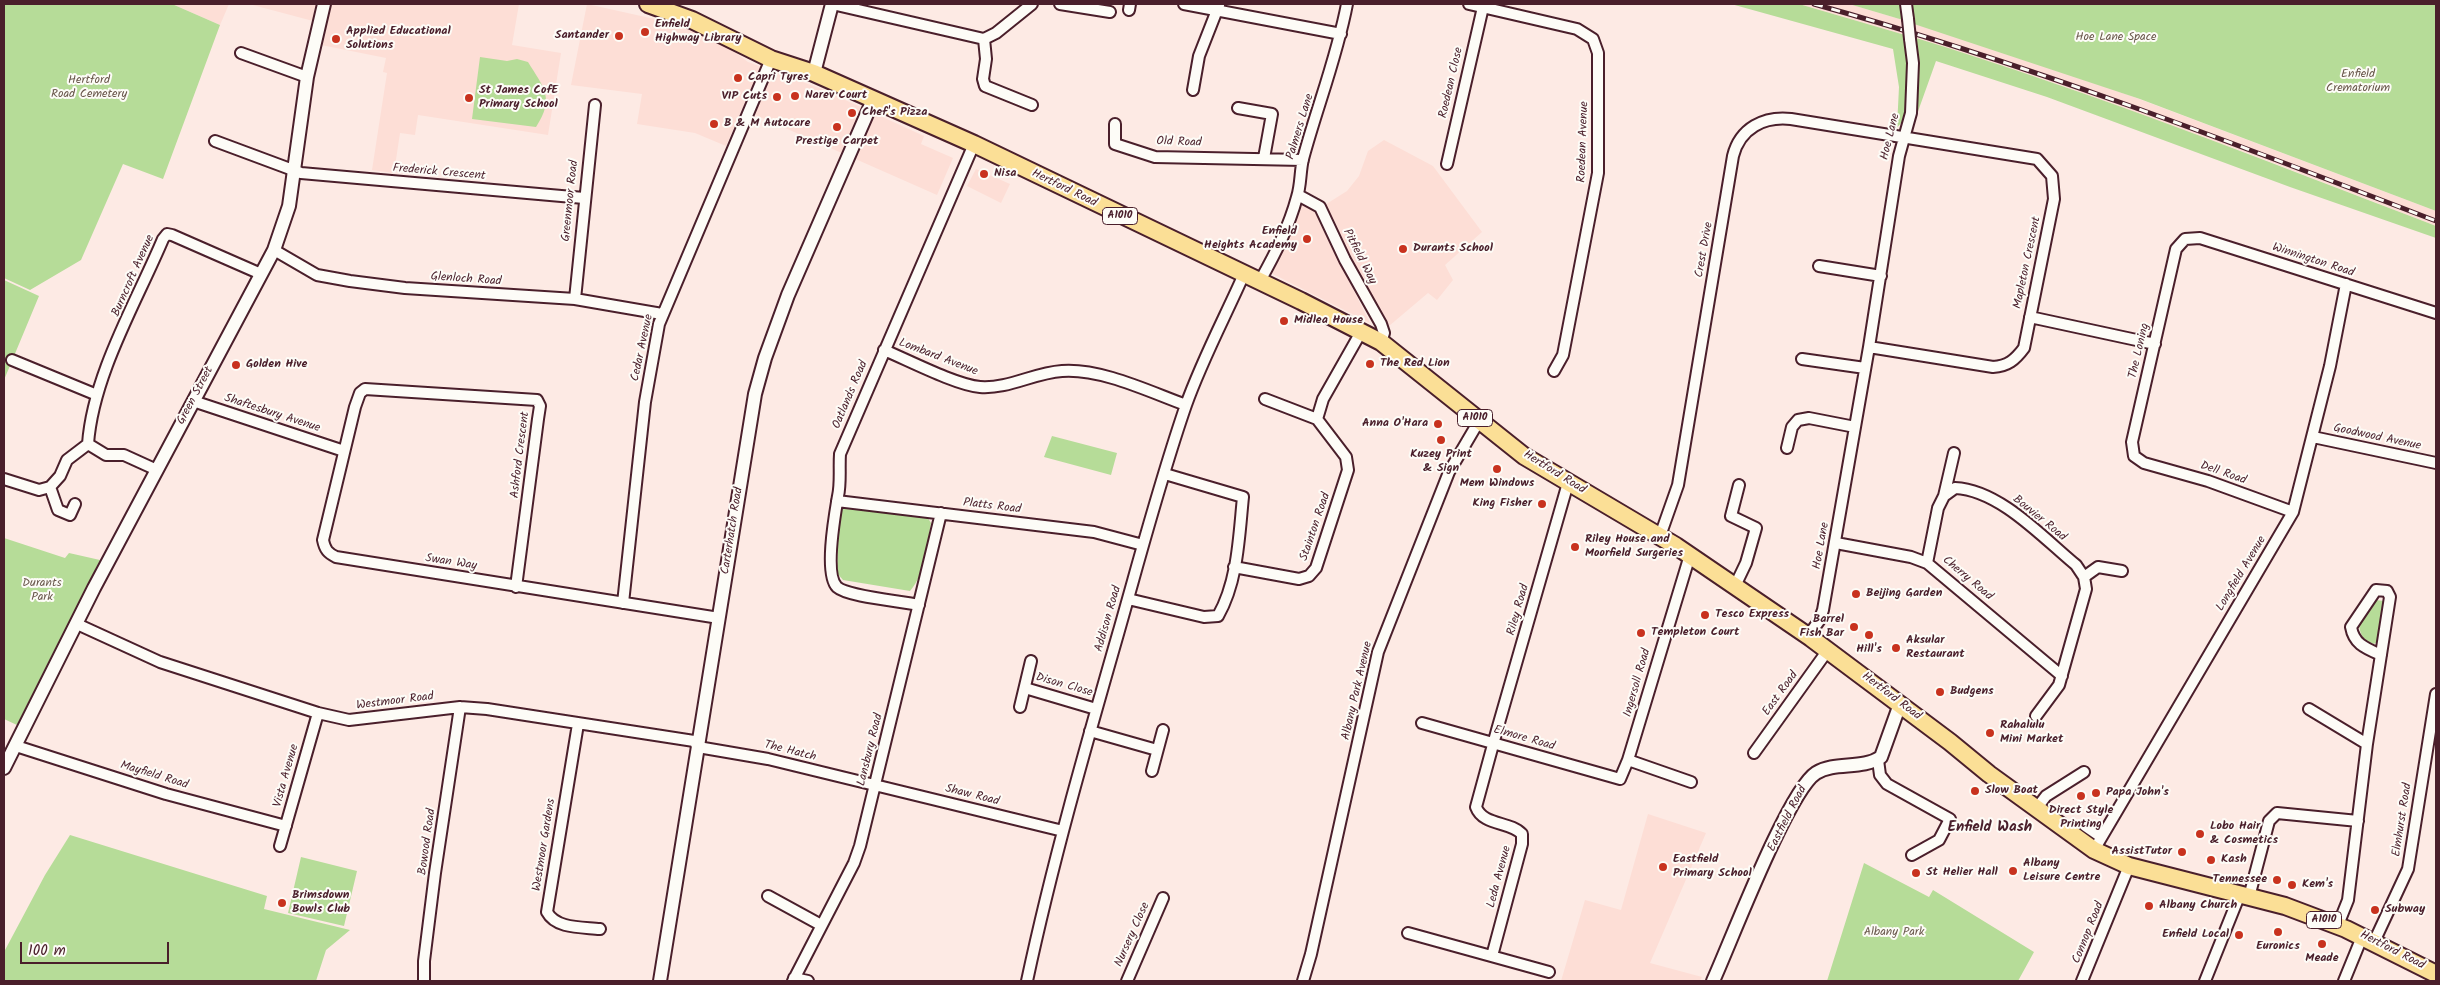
<!DOCTYPE html>
<style>
body{margin:0}
#map{position:relative;width:2440px;height:985px;overflow:hidden;background:#fdeae4;font-family:Kalam,sans-serif}
canvas{display:block}
.frame{position:absolute;inset:0;border:5px solid #4a1f2b;pointer-events:none}
.scale{position:absolute;left:20px;top:942px;width:149px;height:22px;box-sizing:border-box;border:2px solid #4a1f2b;border-top:0;padding-left:6px;font-size:15px;line-height:18px;white-space:nowrap;color:#4a1f2b;-webkit-text-stroke:4px #fdfcf7;paint-order:stroke}
</style>
<div id="map">
<canvas width="2440" height="985"></canvas>
<div class="frame"></div>
<div class="scale">100 m</div>
</div>
<script>
const context = document.querySelector('canvas').getContext('2d');
context.lineJoin = 'round';
function fillPath(path, color) { context.fillStyle = color; context.fill(path, 'evenodd'); }
function strokePath(path, color, width, dash) { context.strokeStyle = color; context.lineWidth = width; context.lineCap = dash ? 'butt' : 'round'; context.setLineDash(dash || []); context.stroke(path); }
function drawText(font, color, halo, rows, align = 'center') {
  context.font = font + ' Kalam,sans-serif'; context.lineWidth = 4; context.setLineDash([]); context.textBaseline = 'middle'; context.strokeStyle = halo; context.fillStyle = color; for (const [text, x, y, turn = 0] of rows) {
    context.save(); context.translate(x, y); context.rotate((+turn || 0) * Math.PI / 180); context.textAlign = isNaN(turn) ? turn : align; if (halo) context.strokeText(text, 0, 0); context.fillText(text, 0, 0); context.restore();
  }
}
fillPath(new Path2D(`
 M172 4H229L220 25Z
 M249 4H317L313 21Z
 M330 4H519L512 45 561 53 548 135 418 115 415 135 400 133 394 173 372 170 387 73 383 72 386 58 321 45Z
 M587 4 686 26 728 47 748 62 819 88 924 136 921 144 953 158 937 195 742 109 726 146 695 133 637 124 642 94 571 85Z
 M1799 4H1849L1941 31 2094 82 2436 211V226L2255 156 2057 84 1930 43Z
 M1384 140 1433 166 1482 232 1445 265 1453 280 1437 300 1428 293 1389 326 1320 208 1347 191 1359 176 1368 151Z
 M976 169 1010 184 1001 203 967 186Z
 M1302 202 1311 205 1370 323 1271 273Z
 M1648 814 1706 833 1650 963 1702 977 1700 981H1561L1585 900 1621 910Z`), '#fdded6');
fillPath(new Path2D(`
 M4 4H172L220 25 163 179 123 164 81 260 30 290 4 278Z
 M1731 4H1799L1905 35C1904 53 1915 117 1897 127L1899 87 1893 49Z
 M1849 4H1900L1903 20Z
 M1912 4H2436V211L2140 99 1914 24Z
 M1916 38C2092 92 2264 160 2436 226V238L2290 187 2047 97 1936 61 1916 117 1919 72Z
 M480 57 507 61 517 59 528 62C544 88 555 98 536 127L472 119Z
 M4 280 39 296 4 380Z
 M1052 436 1117 453 1111 475 1044 457Z
 M844 505 926 515 931 523C927 544 925 575 910 591L843 580 837 573 839 509Z
 M4 538 65 558 69 553 100 560 17 725 4 719Z
 M2376 600 2384 601 2377 642 2374 644C2364 640 2361 637 2359 626Z
 M70 835 267 896 264 909 350 930 326 950 316 981H4V952L45 875Z
 M301 857 357 871 344 926 288 913Z
 M1864 863 1929 897 1933 890 2034 952 2018 981H1827Z`), '#b6dc98');
const minor = new Path2D(`
 M832 4 984 39 996 33 1032 4
 M1060 4 1110 12
 M1184 4 1341 34
 M1469 4 1577 29 1593 39 1598 53V173L1563 355 1554 371
 M1906 4 1908 19
 M1129 10 1130 4
 M984 39 986 59 983 79 985 86 1032 105
 M241 53 307 77
 M1193 90 1199 56 1219 5
 M1238 108 1272 114 1264 158
 M1115 124V144L1155 157 1303 160
 M215 141 301 173 584 198
 M1447 164 1483 7
 M1298 195 1320 207 1345 260 1381 324 1384 333 1381 342
 M274 250 317 275 350 281 405 288 575 299 662 314
 M1819 266 1881 276
 M1260 281C1275 254 1289 227 1297 197 1301 185 1300 171 1303 159 1317 107 1337 57 1347 4
 M575 299 595 105
 M2030 317 2155 344
 M884 350C908 360 956 385 980 387 1009 389 1033 373 1062 371 1101 368 1150 392 1186 405
 M1802 359 1865 368
 M12 360 97 395
 M193 401 344 451
 M1317 419 1323 399 1361 332
 M2313 437 2436 463
 M1787 448 1792 427 1798 420 1809 418 1855 427
 M157 470 124 455H106L88 444C93 375 136 303 163 239L167 234 172 235 261 274
 M4 479 39 490 50 487 60 476 67 460 88 444
 M50 487 58 510 70 515 75 504
 M1944 496 1954 453
 M837 501 1094 532 1143 545
 M2293 512 2208 481 2144 463 2134 456 2132 442 2176 249 2185 239 2200 238 2436 313
 M1660 536 1678 485 1733 156C1740 128 1764 116 1791 119L2037 159 2052 176 2054 199 2024 348C2015 360 2008 366 1993 367L1869 347
 M1836 543 1911 557 1927 563 2062 676
 M1927 563 1938 508 1944 496 1955 488C2000 490 2043 538 2076 565L2084 577 2086 589 2059 685 2036 716
 M1234 567 1299 579 1309 576 1316 568 1348 470 1346 457 1317 419 1265 399
 M2084 577 2098 567 2122 571
 M1735 586 1746 563 1756 528 1731 516 1739 485
 M516 587 538 419 540 406 537 400 365 389 360 393 355 407 323 540C325 550 328 553 336 557L719 618
 M1128 599 1204 617 1218 616C1238 581 1239 536 1243 497L1165 474
 M623 603 645 402 659 324 771 59
 M919 605C902 601 848 597 837 587 824 574 835 514 838 496 841 483 839 468 840 454L974 144
 M77 624 160 662 318 713 349 720 460 707 487 709 694 741 698 747 768 759 1063 831
 M1808 636 1819 621 1823 610 1869 347 1899 156 1911 113 1913 63 1910 39
 M1025 688 1096 709
 M1020 707 1031 661
 M2309 709 2367 744
 M1422 723 1620 779 1628 760 1690 555
 M578 724 547 912C556 929 582 927 600 929
 M1090 731 1157 750
 M16 746 166 794 286 826
 M1754 753 1828 650
 M1628 760 1691 782
 M1878 760 1880 775 1887 784 1950 819 1939 840 1912 855
 M1152 771 1163 730
 M2036 809 2046 796 2084 772
 M2085 826 2101 837
 M280 846 318 713
 M2094 850 2293 512 2330 366 2346 284
 M768 896 821 925
 M2249 897 2269 821 2277 813 2358 821
 M2338 925 2348 900 2367 744 2390 597 2387 591 2376 590 2351 627C2354 644 2365 648 2381 655
 M1408 933 1549 972
 M2374 942 2408 869 2436 694
 M1492 956 1522 844V834C1510 821 1483 826 1476 807L1497 730 1568 483
 M794 978 808 981
 M424 981V961L435 873 460 707
 M793 981 854 863 860 846 941 513
 M1027 981C1052 864 1085 749 1118 634 1140 557 1160 480 1186 405 1202 360 1225 317 1244 274
 M1127 981 1163 898
 M1303 981 1311 954 1378 652 1449 472 1479 421
 M2082 981 2129 866
 M2205 981 2240 894
 M2344 981 2362 937`);
const tertiary = new Path2D(`
 M814 73 832 4
 M4 768 94 588 274 250 289 206 307 77 324 4
 M660 981 755 394 765 358 788 295 873 100
 M1713 981C1730 944 1788 791 1816 773 1835 761 1862 770 1881 757L1900 704`);
const primary = new Path2D(`
 M648 4 692 20 771 59 814 73 974 144 1301 301 1381 342 1524 456 1676 546 1811 638 1950 742 1989 774 2094 850 2129 866 2285 906 2346 929 2436 974`);
strokePath(minor, '#4a1f2b', 14);
strokePath(tertiary, '#4a1f2b', 16);
strokePath(primary, '#4a1f2b', 20);
strokePath(minor, '#fdfcf7', 10);
strokePath(tertiary, '#fdfcf7', 12);
strokePath(primary, '#fbdf96', 16);
const rail = new Path2D(`
 M1814 4C2026 63 2231 142 2436 221`);
strokePath(rail, '#4a1f2b', 5);
strokePath(rail, '#fdfcf7', 3, [9]);
const minorBridge = new Path2D(`
 M1908 19 1910 39`);
strokePath(minorBridge, '#4a1f2b', 14, []);
strokePath(minorBridge, '#fdfcf7', 10);
for (const [x, y, r, color] of [
 [645,32,5,"#c8321e"],
 [619,36,5,"#c8321e"],
 [336,39,5,"#c8321e"],
 [738,78,5,"#c8321e"],
 [795,96,5,"#c8321e"],
 [777,97,5,"#c8321e"],
 [469,98,5,"#c8321e"],
 [852,113,5,"#c8321e"],
 [714,124,5,"#c8321e"],
 [837,127,5,"#c8321e"],
 [984,174,5,"#c8321e"],
 [1307,239,5,"#c8321e"],
 [1403,249,5,"#c8321e"],
 [1284,321,5,"#c8321e"],
 [1370,364,5,"#c8321e"],
 [236,365,5,"#c8321e"],
 [1438,424,5,"#c8321e"],
 [1441,440,5,"#c8321e"],
 [1497,469,5,"#c8321e"],
 [1542,504,5,"#c8321e"],
 [1575,547,5,"#c8321e"],
 [1856,594,5,"#c8321e"],
 [1705,615,5,"#c8321e"],
 [1854,627,5,"#c8321e"],
 [1641,633,5,"#c8321e"],
 [1869,635,5,"#c8321e"],
 [1896,648,5,"#c8321e"],
 [1940,692,5,"#c8321e"],
 [1990,733,5,"#c8321e"],
 [1975,791,5,"#c8321e"],
 [2096,793,5,"#c8321e"],
 [2081,796,5,"#c8321e"],
 [2200,834,5,"#c8321e"],
 [2182,852,5,"#c8321e"],
 [2211,860,5,"#c8321e"],
 [1663,867,5,"#c8321e"],
 [2013,871,5,"#c8321e"],
 [1916,873,5,"#c8321e"],
 [2277,880,5,"#c8321e"],
 [2292,885,5,"#c8321e"],
 [282,903,5,"#c8321e"],
 [2149,906,5,"#c8321e"],
 [2375,910,5,"#c8321e"],
 [2278,932,5,"#c8321e"],
 [2239,935,5,"#c8321e"],
 [2322,944,5,"#c8321e"]
]) { const dot = new Path2D(); dot.arc(x, y, r, 0, 2 * Math.PI); context.fillStyle = color; context.fill(dot); strokePath(dot, '#fdfcf7', 2); }
for (const [x, y, w] of [
 [1120,216,35],
 [1475,418,35],
 [2324,920,35]
]) { const box = new Path2D(); box.roundRect(x - w / 2, y - 8.5, w, 17, 4); context.fillStyle = '#fdfcf7'; context.fill(box); strokePath(box, '#4a1f2b', 1); }
drawText('bold 11px', '#4a1f2b', null, [
 ["A1010",1120,216],
 ["A1010",1475,418],
 ["A1010",2324,920]
]);
drawText('bold 12px', '#4a1f2b', '#fdfcf7', [
 ["Enfield",655,25],
 ["Highway Library",655,39],
 ["Applied Educational",346,32],
 ["Solutions",346,46],
 ["Santander",609,36,"right"],
 ["Capri Tyres",748,78],
 ["St James CofE",479,91],
 ["Primary School",479,105],
 ["Narev Court",805,96],
 ["VIP Cuts",767,97,"right"],
 ["Chef's Pizza",862,113],
 ["B & M Autocare",724,124],
 ["Prestige Carpet",837,142,"center"],
 ["Nisa",994,174],
 ["Enfield",1297,232,"right"],
 ["Heights Academy",1297,246,"right"],
 ["Durants School",1413,249],
 ["Midlea House",1294,321],
 ["The Red Lion",1380,364],
 ["Golden Hive",246,365],
 ["Anna O'Hara",1428,424,"right"],
 ["Kuzey Print",1441,455,"center"],
 ["& Sign",1441,469,"center"],
 ["Mem Windows",1497,484,"center"],
 ["King Fisher",1532,504,"right"],
 ["Riley House and",1585,540],
 ["Moorfield Surgeries",1585,554],
 ["Beijing Garden",1866,594],
 ["Tesco Express",1715,615],
 ["Barrel",1844,620,"right"],
 ["Fish Bar",1844,634,"right"],
 ["Templeton Court",1651,633],
 ["Aksular",1906,641],
 ["Restaurant",1906,655],
 ["Hill's",1869,650,"center"],
 ["Budgens",1950,692],
 ["Rahalulu",2000,726],
 ["Mini Market",2000,740],
 ["Slow Boat",1985,791],
 ["Papa John's",2106,793],
 ["Direct Style",2081,811,"center"],
 ["Printing",2081,825,"center"],
 ["Lobo Hair",2210,827],
 ["& Cosmetics",2210,841],
 ["AssistTutor",2172,852,"right"],
 ["Eastfield",1673,860],
 ["Primary School",1673,874],
 ["Kash",2221,860],
 ["Albany",2023,864],
 ["Leisure Centre",2023,878],
 ["St Helier Hall",1926,873],
 ["Tennessee",2267,880,"right"],
 ["Kem's",2302,885],
 ["Brimsdown",292,896],
 ["Bowls Club",292,910],
 ["Albany Church",2159,906],
 ["Subway",2385,910],
 ["Enfield Local",2229,935,"right"],
 ["Euronics",2278,947,"center"],
 ["Meade",2322,959,"center"]
], 'left');
drawText('12px', '#6a584c', '#fdfcf7', [
 ["Hoe Lane Space",2116,38],
 ["Enfield",2358,75],
 ["Crematorium",2358,89],
 ["Hertford",89,81],
 ["Road Cemetery",89,95],
 ["Durants",42,584],
 ["Park",42,598],
 ["Albany Park",1894,933]
]);
drawText('12px', '#4a1f2b', '#fdfcf7', [
 ["Roedean Close",1452,83,-77],
 ["Palmers Lane",1301,127,-73],
 ["Hoe Lane",1891,137,-76],
 ["Roedean Avenue",1584,142,-88],
 ["Old Road",1179,143,2],
 ["Frederick Crescent",439,173,5],
 ["Hertford Road",1064,189,26],
 ["Greenmoor Road",571,201,-84],
 ["Crest Drive",1705,250,-80],
 ["Pitfield Way",1359,257,63],
 ["Winnington Road",2313,261,18],
 ["Mapleton Crescent",2028,263,-78],
 ["Burncroft Avenue",134,276,-66],
 ["Glenloch Road",466,280,4],
 ["Cedar Avenue",643,348,-78],
 ["The Loning",2140,351,-77],
 ["Lombard Avenue",938,358,21],
 ["Oatlands Road",851,395,-67],
 ["Green Street",196,396,-62],
 ["Shaftesbury Avenue",272,414,18],
 ["Goodwood Avenue",2377,438,12],
 ["Ashford Crescent",521,455,-83],
 ["Hertford Road",1554,473,32],
 ["Dell Road",2223,474,19],
 ["Platts Road",992,507,7],
 ["Bouvier Road",2039,519,39],
 ["Stainton Road",1316,527,-71],
 ["Carterhatch Road",733,531,-81],
 ["Hoe Lane",1822,546,-80],
 ["Swan Way",451,563,9],
 ["Longfield Avenue",2242,574,-59],
 ["Cherry Road",1967,579,40],
 ["Riley Road",1519,610,-74],
 ["Addison Road",1109,619,-74],
 ["Ingersoll Road",1638,683,-74],
 ["Dison Close",1064,686,16],
 ["Albany Park Avenue",1358,691,-77],
 ["East Road",1781,694,-54],
 ["Hertford Road",1891,697,37],
 ["Westmoor Road",395,702,-7],
 ["Elmore Road",1524,739,16],
 ["Lansbury Road",871,750,-76],
 ["The Hatch",790,752,14],
 ["Mayfield Road",154,776,17],
 ["Vista Avenue",287,776,-74],
 ["Shaw Road",972,796,14],
 ["Eastfield Road",1788,819,-63],
 ["Elmhurst Road",2403,820,-81],
 ["Bowood Road",428,842,-82],
 ["Westmoor Gardens",545,845,-81],
 ["Leda Avenue",1500,877,-75],
 ["Connop Road",2089,933,-68],
 ["Nursery Close",1133,935,-66],
 ["Hertford Road",2392,951,27]
]);
drawText('bold 15px', '#4a1f2b', '#fdfcf7', [
 ["Enfield Wash",1990,828]
]);
</script>
